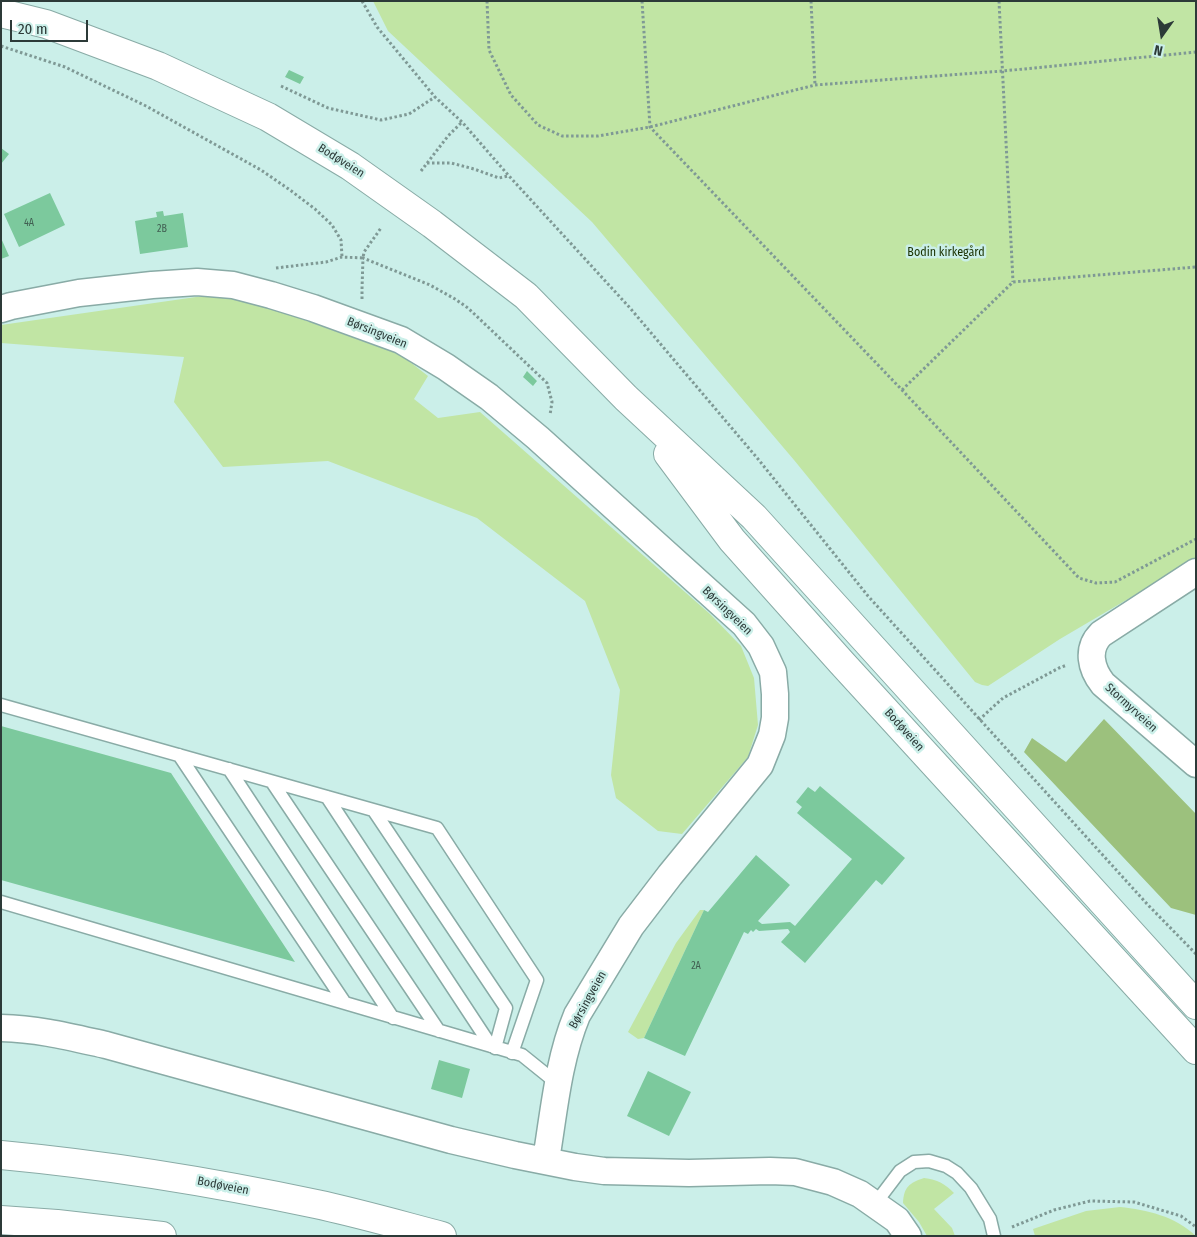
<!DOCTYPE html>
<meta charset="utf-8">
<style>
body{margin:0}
#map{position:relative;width:1197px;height:1237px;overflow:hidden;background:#cbefe9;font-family:"Fira Sans Condensed",sans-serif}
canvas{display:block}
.frame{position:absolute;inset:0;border:2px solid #2c3a38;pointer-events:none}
.north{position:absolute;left:1137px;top:10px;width:50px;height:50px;-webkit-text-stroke:4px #cbefe9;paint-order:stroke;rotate:193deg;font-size:14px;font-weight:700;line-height:20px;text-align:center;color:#2c3a38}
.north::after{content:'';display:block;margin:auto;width:18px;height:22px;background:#2c3a38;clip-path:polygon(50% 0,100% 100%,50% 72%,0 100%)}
.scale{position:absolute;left:10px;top:20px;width:78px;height:22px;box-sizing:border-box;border:2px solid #2c3a38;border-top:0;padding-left:6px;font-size:15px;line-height:18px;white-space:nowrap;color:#2c3a38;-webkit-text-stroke:4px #cbefe9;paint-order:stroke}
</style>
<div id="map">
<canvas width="1197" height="1237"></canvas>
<div class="frame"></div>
<div class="north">N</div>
<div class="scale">20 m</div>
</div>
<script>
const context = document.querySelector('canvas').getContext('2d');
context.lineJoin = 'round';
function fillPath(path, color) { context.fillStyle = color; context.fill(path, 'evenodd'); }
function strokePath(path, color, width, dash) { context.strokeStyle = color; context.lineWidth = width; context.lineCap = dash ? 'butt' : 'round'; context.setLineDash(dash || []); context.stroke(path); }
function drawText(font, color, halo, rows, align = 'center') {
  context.font = font + ' "Fira Sans Condensed",sans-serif'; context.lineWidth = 5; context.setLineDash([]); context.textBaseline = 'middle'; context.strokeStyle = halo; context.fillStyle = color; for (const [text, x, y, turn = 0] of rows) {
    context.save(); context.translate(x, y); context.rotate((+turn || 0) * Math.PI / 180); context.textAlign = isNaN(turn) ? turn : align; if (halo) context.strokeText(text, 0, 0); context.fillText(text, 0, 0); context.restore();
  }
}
fillPath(new Path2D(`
 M373 1H1196V559L1060 639 988 686 982 685 975 682 794 460 592 222 388 31Z
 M203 296 252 301 401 355 428 376 414 399 438 418 480 412 710 614 741 646 754 678 758 725 748 757 682 834 658 831 616 798 611 775 620 690 585 601 477 518 328 461 223 467 174 402 184 357 1 343V325Z
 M700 910H704L644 1038 638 1039 628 1032 676 943Z
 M924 1178C938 1180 944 1183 954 1193L934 1209 952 1228 955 1236H927L919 1222 903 1203C904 1187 909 1183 924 1178Z
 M1120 1207C1147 1210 1175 1216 1196 1236H1035L1033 1229 1086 1211Z`), '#c1e5a4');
fillPath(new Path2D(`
 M1104 719 1196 814V915L1171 908 1024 752 1032 738 1066 762Z`), '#9cc17d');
fillPath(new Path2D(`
 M289 70 304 77 300 84 285 77Z
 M1 148 9 154 1 164Z
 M50 193 65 225 19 247 4 214Z
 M163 211 164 216 183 213 188 247 140 254 135 221 157 217 156 212Z
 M1 238 9 256 1 259Z
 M527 371 537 381 533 386 523 377Z
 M1 726 171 773 295 962 1 880Z
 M820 786 905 858 882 885 876 880 805 963 781 942 790 932 788 929 759 931 756 929 753 932 751 930 748 934 744 932 685 1056 644 1038 704 910 708 912 756 855 790 885 758 921 762 924 790 922 795 926 852 859 797 813 802 807 796 802 808 787 815 792Z
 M439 1060 470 1069 462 1098 431 1089Z
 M648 1071 691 1092 669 1136 627 1116Z`), '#7cc99d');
const lane = new Path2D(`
 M1 705 437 828 537 980 512 1053
 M179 755 345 1003
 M229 769 393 1018
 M272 782 439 1031
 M327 797 491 1046
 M374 811 506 1008 495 1048
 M1 902 522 1055 558 1084
 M875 1204 900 1171 914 1162 929 1161 946 1166 957 1173 971 1188 990 1219 994 1236`);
const street = new Path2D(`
 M1 309 11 306 79 293 152 285 197 282 233 285 271 295 313 308 401 340 446 367 489 397 538 438 744 624 761 646 773 672 775 694V718L772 735 760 765 670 875 631 926 577 1015C558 1061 554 1112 546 1160
 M1196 572 1101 634C1086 649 1091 669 1103 684L1196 764
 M1 1028C39 1029 70 1037 106 1045L451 1140 515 1155 575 1167 604 1171 689 1173 770 1171 795 1172 833 1182 860 1194 897 1220 908 1236`);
const primary = new Path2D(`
 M1 13 46 24 158 66 268 117 350 166 432 224 526 296 626 398 754 517 1196 1005
 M668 454 732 540 841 662 1196 1050`);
const highway = new Path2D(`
 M1 1155C107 1165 212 1182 316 1204 358 1213 400 1225 442 1236
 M1 1220 57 1224 162 1236`);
strokePath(lane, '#89aba6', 15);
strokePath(street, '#89aba6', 29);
strokePath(primary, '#89aba6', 30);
strokePath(highway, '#89aba6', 30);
strokePath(new Path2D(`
 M362 1 377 27 435 97 462 122 509 176 630 308 758 459 868 596 1148 905 1196 954
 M487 1 489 50 511 95 538 125 562 136H598L650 127 815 85 1003 71 1196 52
 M642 1 650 127 902 390 1079 578 1096 583 1115 582 1196 539
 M811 1 815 85
 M999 1 1013 282
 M1 46 65 67 146 106 261 170 290 190 315 209 332 225 341 240 342 257
 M281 86 328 108 381 120 409 114 435 97
 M427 163H451L474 169 499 178 508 176
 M421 171 448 136 462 122
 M276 268 326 262 342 257 363 258 364 252 381 228
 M362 299V289L363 258 430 285 455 299 468 308 547 383 552 402 550 415
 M902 390 1013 282 1196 267
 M979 720 994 706 1003 698 1059 668 1067 665
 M1012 1227 1054 1210 1090 1201 1134 1202 1181 1216 1196 1227`), '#7f9995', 3, [2.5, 2.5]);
strokePath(lane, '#fff', 12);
strokePath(street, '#fff', 26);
strokePath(primary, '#fff', 28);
strokePath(highway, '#fff', 28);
drawText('10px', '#405e51', null, [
 ["4A",29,223],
 ["2B",162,229],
 ["2A",696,966]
]);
drawText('12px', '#2c3a38', '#cbefe9', [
 ["Bodøveien",341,161,32],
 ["Børsingveien",377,333,22],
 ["Børsingveien",727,611,44],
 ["Stormyrveien",1131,708,42],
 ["Bodøveien",904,730,48],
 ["Børsingveien",588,1000,-61],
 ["Bodøveien",223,1186,11]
]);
drawText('12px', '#1a3100', '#cbefe9', [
 ["Bodin kirkegård",946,253]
]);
</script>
